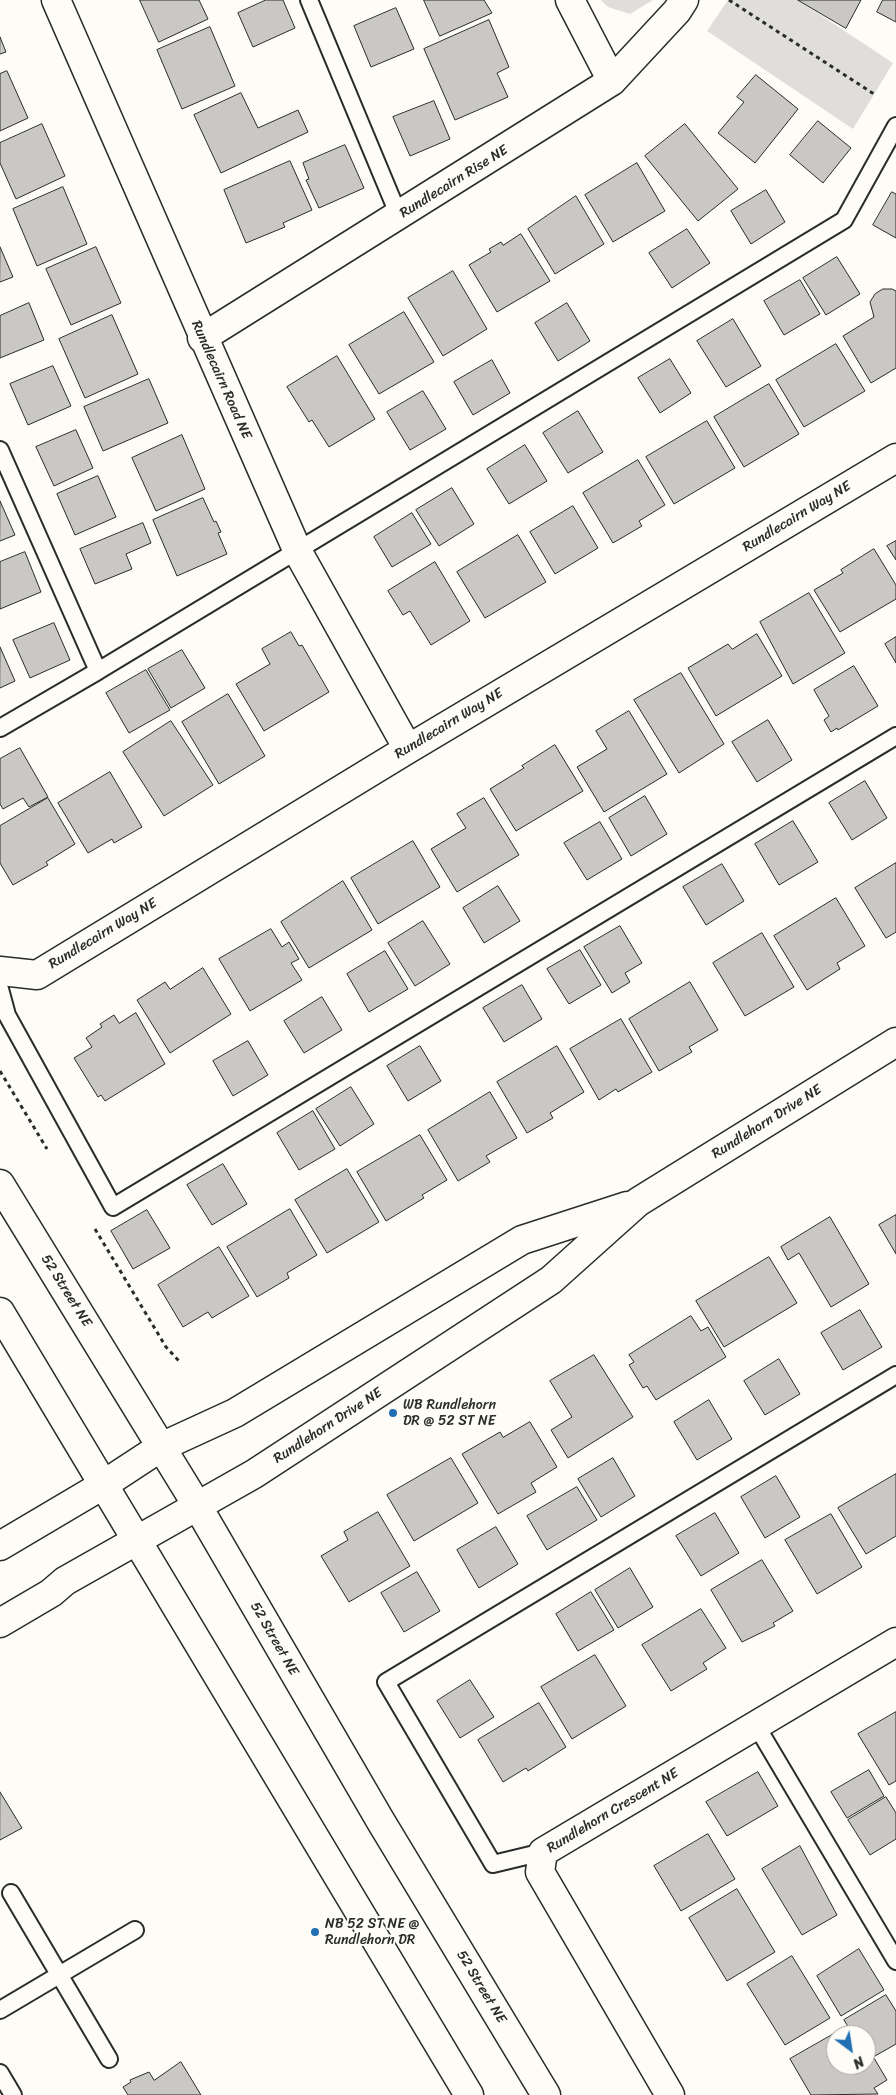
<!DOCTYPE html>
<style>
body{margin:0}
#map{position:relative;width:896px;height:2095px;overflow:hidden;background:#fdfcf7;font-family:Sriracha,sans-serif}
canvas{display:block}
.north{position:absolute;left:826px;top:2025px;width:50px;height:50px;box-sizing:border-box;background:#fdfcf7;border:1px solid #a9a8a5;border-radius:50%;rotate:149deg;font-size:14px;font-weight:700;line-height:20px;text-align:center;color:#2b2b2b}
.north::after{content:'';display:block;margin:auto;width:18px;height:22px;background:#1f6fb2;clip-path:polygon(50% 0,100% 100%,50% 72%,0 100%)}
</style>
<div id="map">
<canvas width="896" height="2095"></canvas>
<div class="north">N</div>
</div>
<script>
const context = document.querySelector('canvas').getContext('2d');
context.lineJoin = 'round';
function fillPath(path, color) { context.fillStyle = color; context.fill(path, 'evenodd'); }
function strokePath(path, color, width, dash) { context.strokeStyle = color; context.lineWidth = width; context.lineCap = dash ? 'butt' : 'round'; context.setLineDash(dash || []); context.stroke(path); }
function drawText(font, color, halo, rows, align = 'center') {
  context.font = font + ' Sriracha,sans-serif'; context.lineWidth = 4; context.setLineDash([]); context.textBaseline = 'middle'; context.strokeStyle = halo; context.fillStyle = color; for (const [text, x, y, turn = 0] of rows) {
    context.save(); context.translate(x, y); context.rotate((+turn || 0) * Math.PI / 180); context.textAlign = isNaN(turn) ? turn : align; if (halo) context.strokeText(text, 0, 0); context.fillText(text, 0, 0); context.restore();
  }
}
fillPath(new Path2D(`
 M601 0H653L630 14 608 7Z
 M728 0H798L893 63 853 129 707 31Z`), '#dfdeda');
const building = new Path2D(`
 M140 0H199L208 19 159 42Z
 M266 0H283L295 28 253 47 238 13Z
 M424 0H484L492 13 440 36Z
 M798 0H861L846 28Z
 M883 0H896V22L877 12Z
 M396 8 414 49 371 67 354 26Z
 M489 20 509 67 497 73 508 97 455 120 424 49Z
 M210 27 235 86 182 109 157 50Z
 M0 37 6 52 0 54Z
 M7 71 28 118 0 131V74Z
 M756 75 798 109 755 163 718 133 744 102 737 97Z
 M241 93 258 128 298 110 308 132 221 173 194 115Z
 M434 101 450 139 410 156 393 117Z
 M818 121 851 148 823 183 790 155Z
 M42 124 65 176 16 199 0 163V143Z
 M685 124 738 189 698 221 645 156Z
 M345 145 364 188 319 208 306 180 309 179 303 163Z
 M290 161 312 210 283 223 285 227 246 243 224 190Z
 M637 163 665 211 613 242 585 195Z
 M63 187 87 244 37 266 13 209Z
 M766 190 785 222 751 244 731 211Z
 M892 192 896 194V238L873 225Z
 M576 196 604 244 555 274 528 229Z
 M687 229 710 263 672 288 649 253Z
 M521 234 550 281 497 312 469 265 491 252 489 249 501 242 503 245Z
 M0 247 13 277 0 282Z
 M96 247 121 303 71 325 46 269Z
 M837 257 860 294 826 315 803 278Z
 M453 271 487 329 443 356 408 298Z
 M800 280 820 314 784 335 764 301Z
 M883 289H892L896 291V368L871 383 843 336 874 317 870 302 875 294Z
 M29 303 44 340 0 358V316Z
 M567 303 590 341 558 361 535 323Z
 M404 312 434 362 379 394 349 345Z
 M112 315 138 374 85 398 59 339Z
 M733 319 761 366 726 387 697 341Z
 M836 344 865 391 804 427 776 380Z
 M337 356 375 419 329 447 312 420 309 422 287 387Z
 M670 359 691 393 660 413 638 378Z
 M492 360 510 393 473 415 454 382Z
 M53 366 71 406 28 425 10 384Z
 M149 379 168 423 103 451 84 407Z
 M769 384 799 434 744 467 714 417Z
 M423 391 446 429 410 450 387 412Z
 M578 411 603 452 568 473 543 433Z
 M707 421 735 468 674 504 646 457Z
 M76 430 93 468 54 486 36 447Z
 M182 435 205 489 156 511 132 458Z
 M525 445 547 481 509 504 487 469Z
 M638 460 665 505 639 521 642 526 613 543 583 493Z
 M98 476 116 517 75 535 57 494Z
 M452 488 474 524 439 546 416 510Z
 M203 498 214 522 216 521 221 532 218 533 227 554 177 576 153 520Z
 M0 501 15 535 0 541Z
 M573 506 598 548 555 574 530 532Z
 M412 513 431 544 392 567 374 537Z
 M143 523 151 543 126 554 132 569 95 584 80 549Z
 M518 535 546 582 485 618 457 572Z
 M896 541V560L887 546Z
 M874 549 896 585V599L840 632 814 590 843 573 841 570Z
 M25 552 41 592 0 609V562Z
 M435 562 470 621 431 645 410 611 403 615 388 591Z
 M809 593 845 653 793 684 760 622Z
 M54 623 70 660 30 678 13 640Z
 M291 632 299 646 302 645 329 692 264 731 236 684 270 664 262 649Z
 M757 634 782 676 716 716 688 668 728 644 732 649Z
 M896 637V663L885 644Z
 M0 647 15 681 0 688Z
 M182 650 205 688 171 708 148 669Z
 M854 666 878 706 838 730 837 728 831 732 824 720 829 716 814 690Z
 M146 670 170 710 129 733 106 693Z
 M681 673 724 744 679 773 634 700Z
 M228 694 265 756 219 784 182 722Z
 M629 711 667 774 604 812 577 767 607 749 596 731Z
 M768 720 792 760 757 782 732 742Z
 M171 721 213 785 164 816 123 752Z
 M555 745 583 791 516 831 490 789 524 768 522 766Z
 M20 748 48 797 29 807 23 798 3 809 0 804V759Z
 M110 772 142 827 114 843 112 839 88 853 58 803Z
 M865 781 887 818 852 840 829 803Z
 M645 796 667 834 631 856 609 818Z
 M48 798 75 844 46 862 48 865 13 885 0 863V826Z
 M484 798 519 855 457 892 431 849 466 828 457 814Z
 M793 821 818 862 779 885 755 844Z
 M600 822 622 859 587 880 564 843Z
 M413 841 440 887 378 924 351 878Z
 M896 863V932L886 938 855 888Z
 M722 864 744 901 706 925 683 887Z
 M343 881 372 930 309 968 281 922Z
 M498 886 520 921 484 943 463 908Z
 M836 898 865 946 837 963 840 969 807 990 774 936Z
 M423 921 450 964 415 986 388 943Z
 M620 926 642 963 625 973 630 982 612 993 584 947Z
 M271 929 282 947 289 942 299 959 291 963 302 980 250 1011 219 959Z
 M762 933 794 987 745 1016 713 963Z
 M580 950 601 985 569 1004 547 969Z
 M385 951 408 989 369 1012 347 974Z
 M203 968 231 1014 170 1053 137 1000 165 982 170 989Z
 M690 982 718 1030 689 1047 692 1052 659 1071 629 1019Z
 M522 985 542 1019 504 1042 483 1008Z
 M322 997 342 1030 304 1053 284 1021Z
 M136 1013 165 1064 105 1101 101 1095 98 1097 74 1058 92 1047 86 1038 102 1027 100 1024 114 1015 119 1023Z
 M621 1019 652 1072 618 1092 616 1089 599 1100 570 1049Z
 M248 1041 268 1075 233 1096 213 1061Z
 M420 1046 441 1081 408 1101 387 1066Z
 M557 1046 584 1092 550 1113 553 1118 527 1133 497 1082Z
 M351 1087 374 1124 340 1146 316 1109Z
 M490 1092 517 1138 486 1156 490 1162 458 1181 428 1130Z
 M313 1111 335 1149 299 1170 277 1133Z
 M420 1135 447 1180 422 1195 424 1198 386 1221 357 1172Z
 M223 1164 247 1204 212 1225 187 1185Z
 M347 1169 379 1222 327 1253 295 1200Z
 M290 1209 317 1255 287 1273 289 1278 257 1297 227 1247Z
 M147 1210 170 1248 133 1269 111 1231Z
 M896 1215V1254L879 1225Z
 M830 1217 869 1284 831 1307 799 1253 788 1260 781 1247Z
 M219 1247 249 1296 212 1318 208 1312 183 1327 158 1285Z
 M769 1257 797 1303 724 1347 696 1301Z
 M860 1310 882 1347 843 1370 821 1333Z
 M691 1316 701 1331 708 1327 726 1357 656 1400 647 1386 643 1388 629 1365 634 1362 629 1355Z
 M594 1355 633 1417 568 1458 551 1430 572 1417 550 1381Z
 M779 1359 800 1394 765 1415 744 1381Z
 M709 1400 732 1439 697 1460 674 1422Z
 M530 1422 557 1467 531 1483 536 1492 498 1514 462 1454 500 1432 503 1437Z
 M451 1458 478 1503 414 1541 387 1495Z
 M613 1458 635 1496 601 1517 578 1479Z
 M896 1474V1536L866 1554 838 1508Z
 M776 1476 800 1517 765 1538 741 1497Z
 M577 1487 597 1520 547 1550 527 1516Z
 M378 1512 410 1566 349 1602 321 1556 348 1540 344 1532Z
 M715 1513 739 1553 701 1576 676 1536Z
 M831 1514 862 1567 817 1594 785 1540Z
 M496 1527 518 1564 479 1588 457 1550Z
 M762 1560 793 1611 773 1623 775 1626 742 1642 711 1590Z
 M630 1568 653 1607 618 1628 595 1590Z
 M417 1572 440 1611 404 1632 381 1593Z
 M591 1592 614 1630 578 1651 556 1614Z
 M701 1609 726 1648 703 1663 707 1669 671 1691 642 1645Z
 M595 1655 626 1706 572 1739 541 1687Z
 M470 1680 494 1717 460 1738 437 1701Z
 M539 1703 566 1747 528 1771 526 1768 503 1782 478 1740Z
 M896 1712V1781L889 1785 858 1734Z
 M869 1770 884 1796 847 1818 831 1792Z
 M758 1772 778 1806 727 1836 706 1802Z
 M0 1792 22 1828 0 1840Z
 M886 1797 896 1813V1839L870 1855 848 1820Z
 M708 1834 735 1879 681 1911 654 1866Z
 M800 1846 837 1915 802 1935 762 1869Z
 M737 1889 775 1952 727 1981 689 1918Z
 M859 1949 884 1990 841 2016 817 1976Z
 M792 1956 830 2018 785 2045 747 1984Z
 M886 1995 896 2011V2044L868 2060 866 2035H853L844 2020Z
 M839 2031 841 2035H836V2065H866V2062L874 2058 887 2080 874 2088 878 2094 811 2095 790 2059Z
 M181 2062 201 2095H128L123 2087 131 2082 130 2080 149 2072 154 2080Z`);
fillPath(building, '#c9c8c4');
strokePath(building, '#2b2b2b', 1);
const service = new Path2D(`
 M309 0 399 216
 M0 450 98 671 0 728
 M98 671 844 220 896 126
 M0 989 7 1015 113 1207 896 736
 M756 1725 896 1961
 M543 1852 493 1864 386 1682 896 1375
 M11 1893 109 2059
 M0 2010 135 1930
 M0 2073 13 2095`);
const minor = new Path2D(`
 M56 0 298 552 408 749
 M570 0 612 81
 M202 338 612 81 677 11 684 0
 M0 971 37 975 408 749 896 458
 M670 2095 540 1872 543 1852 896 1642`);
const tertiary = new Path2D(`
 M0 1546 103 1485 161 1447 235 1413 522 1240 627 1206
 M0 1623 51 1593 65 1581 254 1474 551 1280 638 1202 896 1042`);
const secondary = new Path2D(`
 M0 1184 198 1507 380 1820 546 2095
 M0 1312 469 2095`);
strokePath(service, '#2b2b2b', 20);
strokePath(minor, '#2b2b2b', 31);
strokePath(tertiary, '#2b2b2b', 31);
strokePath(secondary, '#2b2b2b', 31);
strokePath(new Path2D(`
 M729 0 874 94
 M0 1071 47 1149
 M95 1229 166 1347 179 1361`), '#2b2b2b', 3, [4, 4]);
strokePath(service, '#fdfcf7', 16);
strokePath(minor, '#fdfcf7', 28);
strokePath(tertiary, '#fdfcf7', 28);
strokePath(secondary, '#fdfcf7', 28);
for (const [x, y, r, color] of [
 [393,1413,5,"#1f6fb2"],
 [315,1932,5,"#1f6fb2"]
]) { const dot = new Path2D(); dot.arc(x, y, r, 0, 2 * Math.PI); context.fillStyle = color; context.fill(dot); strokePath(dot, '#fdfcf7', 2); }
drawText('14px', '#2b2b2b', '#fdfcf7', [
 ["Rundlecairn Rise NE",454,182,-32],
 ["Rundlecairn Road NE",221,380,66],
 ["Rundlecairn Way NE",797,517,-31],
 ["Rundlecairn Way NE",449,724,-31],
 ["Rundlecairn Way NE",103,934,-31],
 ["Rundlehorn Drive NE",767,1122,-32],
 ["52 Street NE",66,1291,58],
 ["Rundlehorn Drive NE",328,1426,-33],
 ["52 Street NE",274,1639,60],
 ["Rundlehorn Crescent NE",613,1811,-31],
 ["52 Street NE",481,1987,59]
]);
drawText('14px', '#2b2b2b', '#fdfcf7', [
 ["WB Rundlehorn",403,1405],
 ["DR @ 52 ST NE",403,1421],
 ["NB 52 ST NE @",325,1924],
 ["Rundlehorn DR",325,1940]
], 'left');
</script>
